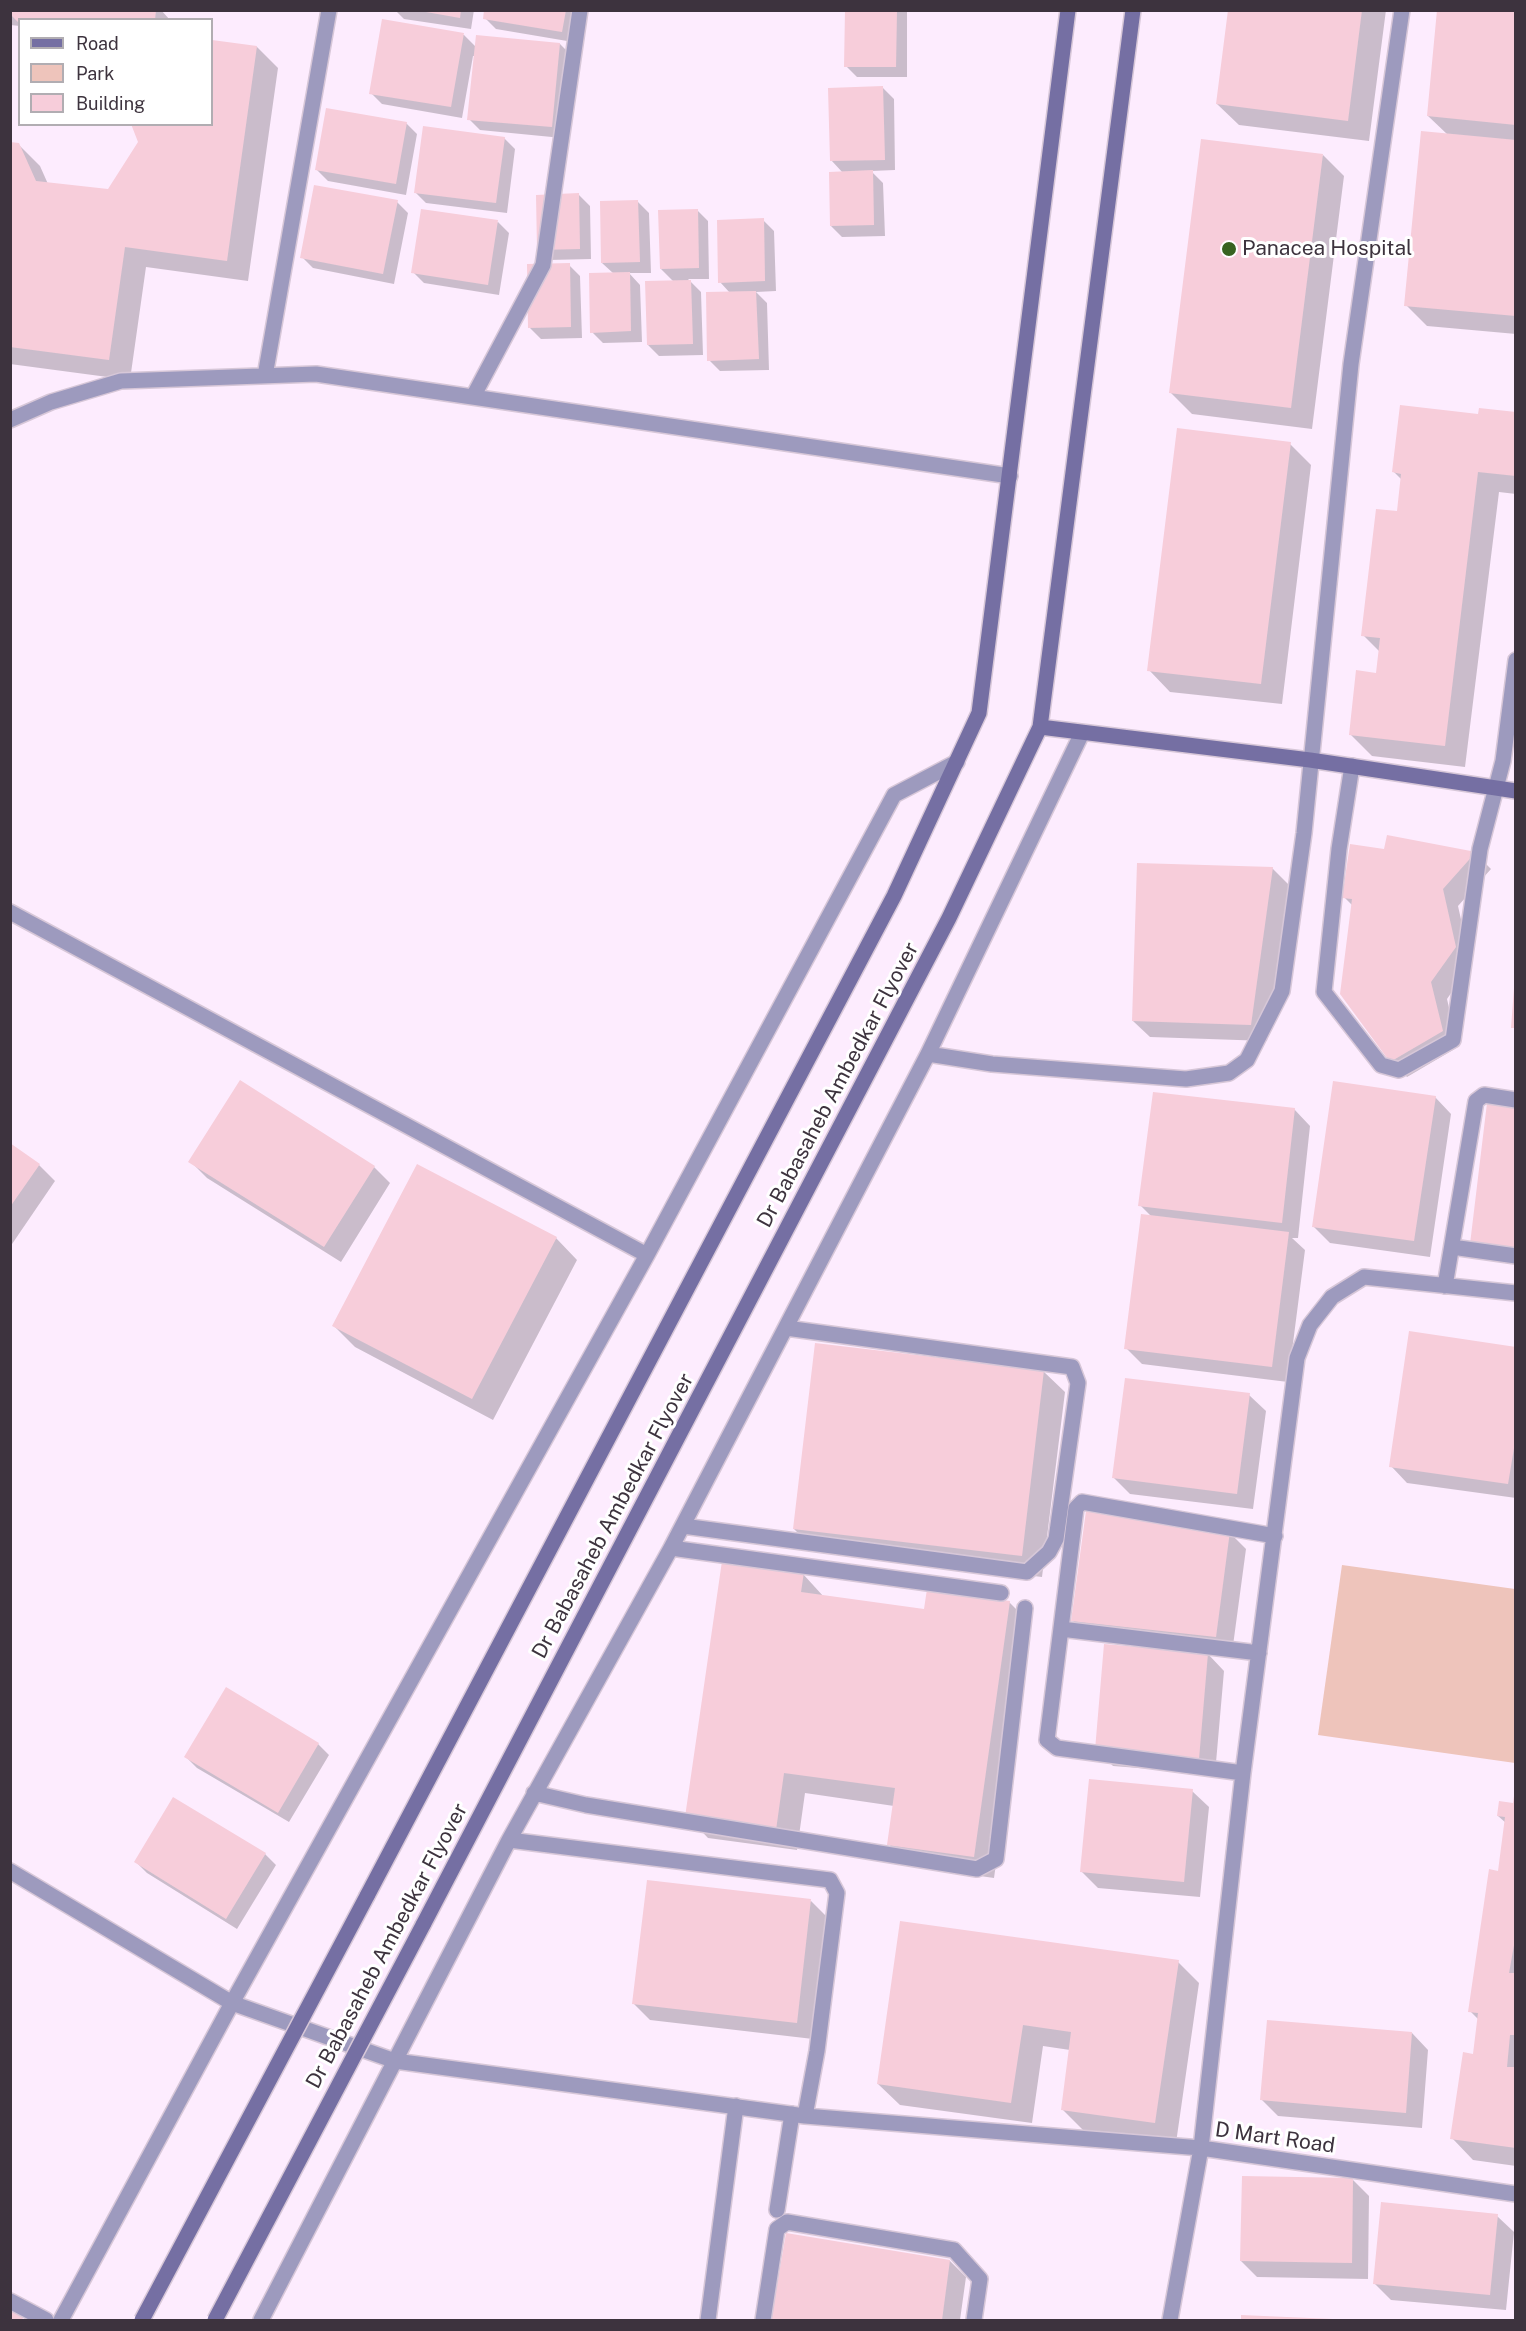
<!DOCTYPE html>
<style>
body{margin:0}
#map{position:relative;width:1526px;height:2331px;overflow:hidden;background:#fdecfe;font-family:"Public Sans",sans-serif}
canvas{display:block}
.frame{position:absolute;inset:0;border:12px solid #3d333e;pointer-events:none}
.legend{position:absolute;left:18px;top:18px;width:195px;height:108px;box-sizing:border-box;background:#fff;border:2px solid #b1adb2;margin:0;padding:8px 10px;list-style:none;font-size:18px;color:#3d333e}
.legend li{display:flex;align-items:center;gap:12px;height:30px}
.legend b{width:30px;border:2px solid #b1adb2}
</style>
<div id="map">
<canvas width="1526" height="2331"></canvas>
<div class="frame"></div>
<ul class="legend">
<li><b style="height:8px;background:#756fa3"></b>Road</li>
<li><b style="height:16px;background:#eec4bb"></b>Park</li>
<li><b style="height:16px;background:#f7cdda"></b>Building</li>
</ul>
</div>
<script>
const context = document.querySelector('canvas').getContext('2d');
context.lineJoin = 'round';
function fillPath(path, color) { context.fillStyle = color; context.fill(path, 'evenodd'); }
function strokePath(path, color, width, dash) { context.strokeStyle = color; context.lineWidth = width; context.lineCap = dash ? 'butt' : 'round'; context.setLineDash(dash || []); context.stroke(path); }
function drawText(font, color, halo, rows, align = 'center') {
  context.font = font + ' "Public Sans",sans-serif'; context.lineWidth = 6; context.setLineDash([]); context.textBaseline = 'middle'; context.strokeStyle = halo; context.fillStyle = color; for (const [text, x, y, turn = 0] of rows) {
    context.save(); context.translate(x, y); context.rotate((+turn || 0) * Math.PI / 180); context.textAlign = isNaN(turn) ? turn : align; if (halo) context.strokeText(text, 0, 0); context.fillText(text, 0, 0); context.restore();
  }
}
fillPath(new Path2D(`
 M1342 1565 1515 1589V1763L1318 1735Z`), '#eec4bb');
fillPath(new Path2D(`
 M10 10H161L170 20H20V26L10 25Z
 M395 10H474L471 29 404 19Z
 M486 10H578L573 42 496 29 485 18Z
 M846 10H907V77H857L846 66Z
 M1229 10H1386L1369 141 1239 125 1217 104Z
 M1516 10V334L1427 326 1406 305 1448 135 1428 116Z
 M384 21 464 35 476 47 560 44 571 55 562 138 480 130 469 119 475 56H473L462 118 382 104 371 93Z
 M212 41 257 47 278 68 248 281 146 267 130 380 10 364V144H18L40 166 48 184 109 191 212 124Z
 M883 88 894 99 895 170 871 171 883 183 885 236 842 237 831 226 843 173 831 160Z
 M406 123 417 134 406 195 328 181 317 170Z
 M504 138 515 149 507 213 426 203 415 192Z
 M1323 155 1344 176 1312 429 1192 414 1171 393Z
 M579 195 590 206 591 259 549 260 538 249Z
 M397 202 408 213 394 284 313 268 302 257Z
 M638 202 649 213 651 273H629L640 285 642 342 603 343 592 332 614 274 602 263Z
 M697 210 708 221 709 279H688L701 292 703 355 659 356 648 345 674 282 661 269Z
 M763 220 774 231 776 291 756 292 767 303 769 370 720 371 709 360 730 293 720 282Z
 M498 222 509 233 499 295 424 283 413 272Z
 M569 265 580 276 582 338 541 339 530 328Z
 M1516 414V494L1499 492 1465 767 1372 756 1350 734 1377 674 1380 652 1363 635 1398 513 1402 480 1394 472 1480 416Z
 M1290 444 1311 465 1282 704 1170 692 1149 670Z
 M1386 851 1475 853 1491 869 1458 906 1471 964 1447 999 1458 1047 1407 1077 1391 1061 1353 906 1344 897Z
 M1272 868 1289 885 1267 1041 1150 1037 1133 1021Z
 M1435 1097 1451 1114 1430 1257 1330 1243 1313 1226Z
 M1294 1109 1310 1126 1298 1238H1292L1305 1250 1288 1382 1142 1364 1126 1348 1152 1217 1140 1205Z
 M10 1145 39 1165 55 1181 10 1247Z
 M190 1161 374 1167 390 1183 341 1262 207 1178Z
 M556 1238 577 1260 493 1420 355 1347 334 1326Z
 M1516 1349V1498L1407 1483 1391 1466Z
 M1043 1371 1065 1392 1042 1577 815 1550 794 1529Z
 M1249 1395 1266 1411 1253 1509 1130 1494 1114 1478Z
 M1229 1532 1246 1549 1232 1653 1089 1637 1072 1620Z
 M803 1574 824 1597 925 1611 1009 1602 1030 1623 994 1878 910 1866 889 1844 894 1806 805 1793 797 1850 708 1838 687 1816Z
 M1208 1654 1224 1671 1215 1774 1113 1766 1097 1750Z
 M318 1744 329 1755 289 1822 197 1768 186 1757Z
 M1192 1791 1209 1807 1200 1897 1098 1888 1082 1872Z
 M1516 1797V2166L1473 2160 1452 2138 1474 2055 1479 2020 1470 2011 1499 1872 1506 1823 1498 1816 1501 1803 1515 1805Z
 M174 1799 265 1854 276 1865 237 1929 147 1873 136 1862Z
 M811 1901 827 1917 813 2039 650 2020 633 2003Z
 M1178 1962 1199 1983 1176 2143 1083 2130 1062 2109 1070 2050 1043 2046 1032 2123 900 2105 878 2084Z
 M1412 2033 1428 2050 1422 2128 1278 2116 1262 2100Z
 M1353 2180 1369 2196 1368 2279 1257 2277 1241 2261Z
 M1497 2216 1514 2232 1506 2310 1391 2300 1374 2283Z
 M787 2235 950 2261 966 2277 960 2320H773Z
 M1243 2316 1341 2320H1243Z`), '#0003');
fillPath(new Path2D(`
 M10 10H156L155 20H20V24L10 14Z
 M415 10H461L460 18Z
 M484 10H566L562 32 483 19Z
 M845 10H897L896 67H844Z
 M1228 10H1362L1348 121 1216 104Z
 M1437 10H1516V125L1427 116Z
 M382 19 464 33 451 107 369 94Z
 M476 35 560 43 552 127 467 120Z
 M212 40 257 46 227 261 125 247 109 360 10 347V142L19 143 36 181 108 189 138 142 131 124H212Z
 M883 86 885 160 830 161 828 88Z
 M326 108 407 122 396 184 315 170Z
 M423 126 505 137 496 203 414 193Z
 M1421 131 1516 140V316L1404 306Z
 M1201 139 1323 154 1291 408 1169 393Z
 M873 170 874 225 830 226 829 172Z
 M314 185 398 200 383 274 300 258Z
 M579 193 580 249 537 250 536 195Z
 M638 200 640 262 601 263 600 201Z
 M421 209 498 220 488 285 411 273Z
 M698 209 699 268 660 269 658 210Z
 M764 218 765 281 718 283 717 220Z
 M570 263 571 327 528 328 527 264Z
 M630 272 631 331 590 333 589 273Z
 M691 280 693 344 647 345 645 281Z
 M756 291 759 359 707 361 706 292Z
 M1400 405 1478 414 1479 408 1516 412V476L1478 472 1445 746 1349 735 1356 670 1376 673 1380 638 1361 636 1376 509 1397 511 1401 474 1392 472Z
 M1177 428 1291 442 1261 684 1147 671Z
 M1387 835 1476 852 1443 889 1456 947 1431 982 1443 1031 1390 1062 1340 994 1352 899 1342 898 1350 844 1384 849Z
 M1137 863 1273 867 1251 1025 1132 1021Z
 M1514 988H1516V1028H1511Z
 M240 1080 375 1166 324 1247 188 1162Z
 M1333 1081 1436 1096 1414 1241 1312 1227Z
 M1153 1092 1295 1108 1282 1223 1138 1206Z
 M1487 1103 1516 1107V1249L1470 1244Z
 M10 1143 40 1164 10 1207Z
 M417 1164 557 1237 472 1399 332 1326Z
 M1141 1214 1289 1232 1272 1367 1124 1349Z
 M1409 1331 1516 1347V1436L1508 1484 1389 1467Z
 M815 1343 1044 1370 1022 1556 793 1529Z
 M1125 1378 1250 1393 1237 1494 1112 1478Z
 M1086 1511 1230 1531 1216 1637 1071 1621Z
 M722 1561 804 1572 801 1592 924 1609 927 1589 1010 1601 974 1857 887 1845 895 1788 784 1773 776 1830 685 1817Z
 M1104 1644 1208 1653 1199 1759 1095 1750Z
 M226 1687 319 1743 278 1813 184 1757Z
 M1089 1779 1193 1789 1184 1882 1080 1872Z
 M1514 1796 1516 1934 1509 1973H1516V2035H1510L1507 2067H1516V2148L1450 2139 1463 2052 1473 2054 1478 2013 1468 2012 1489 1869 1498 1871 1505 1817 1497 1816 1499 1801 1513 1803Z
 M173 1797 266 1853 226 1919 134 1862Z
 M647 1880 811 1899 797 2023 632 2004Z
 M900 1921 1179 1960 1155 2123 1061 2110 1071 2032 1023 2025 1011 2103 877 2084Z
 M1267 2020 1412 2032 1406 2113 1260 2100Z
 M1242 2176 1353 2178 1352 2263 1240 2261Z
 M1381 2202 1498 2214 1490 2295 1373 2284Z
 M786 2233 950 2260 942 2320H771Z
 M10 2309 24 2316 22 2320H10Z
 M1241 2315 1333 2319V2320H1241Z`), '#f7cdda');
const street = new Path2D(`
 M265 376 329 10
 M474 395 543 265 580 10
 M10 420 51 402 121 381 316 374 1010 476
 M1352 766 1339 849 1324 992 1381 1065 1399 1070 1453 1040 1480 849 1503 761 1516 660
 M10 912 647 1255
 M928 1054 992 1064 1186 1079 1229 1073 1247 1060 1282 991 1304 833 1351 364 1402 10
 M1452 1247 1516 1256
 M1445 1286 1476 1101 1484 1095 1516 1100
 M683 1526 1027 1572 1049 1552 1056 1539 1078 1383 1072 1367 786 1328
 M671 1548 1001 1593
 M1061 1629 1259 1653
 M1243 1773 1057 1748 1047 1740 1076 1508 1082 1502 1275 1536
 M534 1793 586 1805 977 1869 996 1859 1025 1608
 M509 1840 830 1880 837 1893 817 2051 805 2116
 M10 1871 232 2003 395 2061 805 2116 1201 2148 1516 2194
 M777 2210 792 2114
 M10 2301 46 2320
 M61 2320 232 2003 647 1255 894 795 957 762
 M261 2320 509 1840 671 1548 928 1054 1082 733
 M708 2320 736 2106
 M763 2320 777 2229 787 2222 954 2250 980 2279 974 2320
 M1170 2320 1201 2148 1243 1773 1297 1358 1310 1325 1332 1297 1364 1277 1516 1293`);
const secondary = new Path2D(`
 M1040 727 1310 760 1516 791
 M367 1896 894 896 979 713 1068 10
 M423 1925 949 918 1040 727 1133 10`);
strokePath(street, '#d7c7d8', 18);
strokePath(secondary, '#d7c7d8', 18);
strokePath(street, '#9d9abe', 15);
strokePath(secondary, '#756fa3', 15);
const secondaryBridge = new Path2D(`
 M142 2320 367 1896
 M215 2320 423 1925`);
strokePath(secondaryBridge, '#d7c7d8', 18, []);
strokePath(secondaryBridge, '#756fa3', 15);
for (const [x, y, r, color] of [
 [1229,249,8,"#376320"]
]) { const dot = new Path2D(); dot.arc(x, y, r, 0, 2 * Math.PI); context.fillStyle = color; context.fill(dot); strokePath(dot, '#fff', 2); }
drawText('21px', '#3d333e', '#fff', [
 ["Panacea Hospital",1242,249]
], 'left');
drawText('21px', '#3d333e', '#fff', [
 ["Dr Babasaheb Ambedkar Flyover",838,1085,-62],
 ["Dr Babasaheb Ambedkar Flyover",613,1516,-62],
 ["Dr Babasaheb Ambedkar Flyover",387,1946,-62],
 ["D Mart Road",1275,2138,8]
]);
</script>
